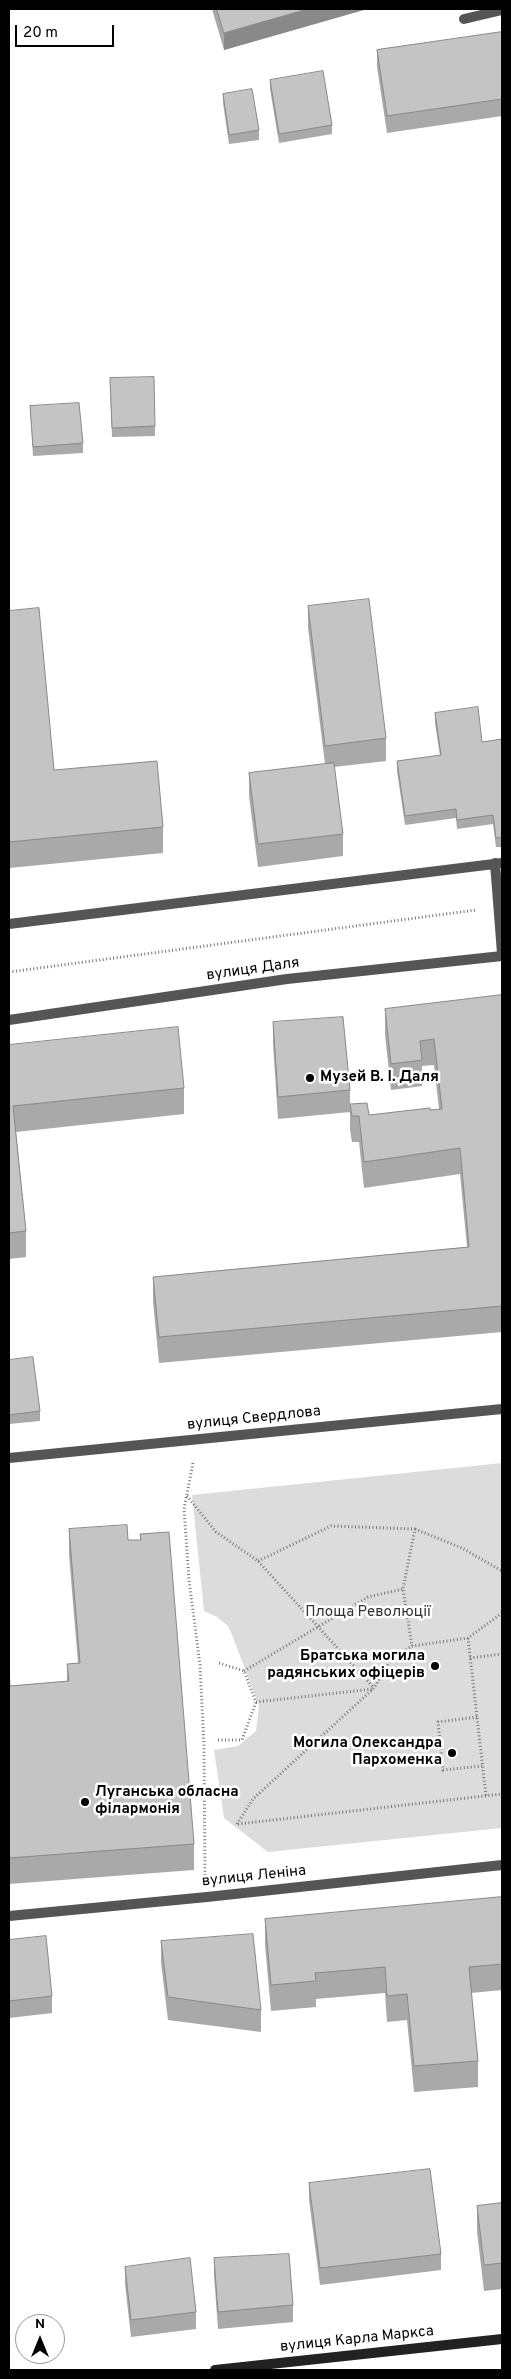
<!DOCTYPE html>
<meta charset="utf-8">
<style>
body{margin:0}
#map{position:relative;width:511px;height:2379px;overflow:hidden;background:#fff;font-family:Overpass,sans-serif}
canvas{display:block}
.frame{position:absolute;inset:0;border:10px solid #000;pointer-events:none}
.north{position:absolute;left:15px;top:2314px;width:50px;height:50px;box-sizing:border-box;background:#fff;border:1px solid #999;border-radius:50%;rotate:0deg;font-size:14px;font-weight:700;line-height:20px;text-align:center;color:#000}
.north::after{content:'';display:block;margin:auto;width:18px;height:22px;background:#000;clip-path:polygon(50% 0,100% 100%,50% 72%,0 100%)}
.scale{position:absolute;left:15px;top:25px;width:99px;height:22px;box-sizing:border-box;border:2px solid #000;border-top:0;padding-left:6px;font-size:15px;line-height:18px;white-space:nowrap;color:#000;-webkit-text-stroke:4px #fff;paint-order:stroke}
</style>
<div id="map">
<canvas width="511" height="2379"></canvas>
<div class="frame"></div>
<div class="north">N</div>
<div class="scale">20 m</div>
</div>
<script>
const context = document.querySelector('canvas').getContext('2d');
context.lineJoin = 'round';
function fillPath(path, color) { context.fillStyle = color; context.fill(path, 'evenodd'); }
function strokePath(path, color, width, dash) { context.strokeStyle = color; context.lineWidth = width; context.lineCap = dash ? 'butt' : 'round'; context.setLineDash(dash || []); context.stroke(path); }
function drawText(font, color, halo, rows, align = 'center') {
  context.font = font + ' Overpass,sans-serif'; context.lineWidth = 5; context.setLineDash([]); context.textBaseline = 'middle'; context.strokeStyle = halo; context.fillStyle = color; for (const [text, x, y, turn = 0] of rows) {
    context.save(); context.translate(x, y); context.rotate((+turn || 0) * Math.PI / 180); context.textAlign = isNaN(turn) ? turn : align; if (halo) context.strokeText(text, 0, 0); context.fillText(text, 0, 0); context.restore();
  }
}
fillPath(new Path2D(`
 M502 1463V1828L268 1852 224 1818 214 1750 238 1746 256 1731 259 1706 232 1635 228 1626 217 1617 204 1611 192 1495Z`), '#dcdcdc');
strokePath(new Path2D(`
 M9 972 476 910
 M193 1463 184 1509 189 1580 200 1665 204 1746 205 1875
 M187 1496 216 1532 258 1561 374 1688
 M415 1529 462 1548 502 1571
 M258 1561 331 1526 415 1529 403 1589 412 1646
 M468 1638 486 1796
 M470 1658 502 1654
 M219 1663 244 1671 256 1702 373 1689
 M244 1671 368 1597 403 1589
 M477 1717 438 1722 443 1770 482 1766
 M218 1740H242L256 1702
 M237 1824 253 1799 374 1688 391 1659 412 1646 468 1638 502 1613
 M238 1824 502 1794`), '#777', 3, [1, 2.5]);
strokePath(new Path2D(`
 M464 19 502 10`), '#555', 10);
strokePath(new Path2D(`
 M495 863 502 953
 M9 924 502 863
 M9 1020 287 979 502 956
 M9 1458 502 1409
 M9 1916 207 1897 502 1865`), '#555', 10);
strokePath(new Path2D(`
 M215 2370 502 2339`), '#222', 10);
fillPath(new Path2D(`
 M212 9H367L224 50Z
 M502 32V116L387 133 377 67V50Z
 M270 80 332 125V134L279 143 270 89Z
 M223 94 259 130V140L229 144 223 103Z
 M110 387 155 426V436L112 437Z
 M30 406 83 443V453L33 456Z
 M308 606 386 738V761L334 767 343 834V856L258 867 249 796V773L325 764 308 628Z
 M9 611 54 770 163 827V853L9 868Z
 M435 713 482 742 502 739V847H496L493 824 457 829 456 818 405 825 397 771V761L440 756 435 723Z
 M502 995V1332L159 1363 153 1302V1277L467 1247 460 1174 364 1188 359 1142H352L350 1130V1104L369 1115 439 1109 434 1065 422 1066V1086L391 1090 385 1035V1009Z
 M273 1022 350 1090V1112L278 1119 273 1044Z
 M9 1045 184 1088V1114L16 1132 26 1231V1257L9 1259Z
 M9 1360 40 1411V1421L9 1424Z
 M69 1529 128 1540H140V1534L194 1844V1870L9 1884V1669L10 1686 67 1681V1664L78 1663 69 1555Z
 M502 1897V1990L471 1993 478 2061V2087L414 2092 407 2020 387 2022 385 1993 316 1999V2007L271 2011 265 1945V1919Z
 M9 1940 52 1996V2013L9 2018Z
 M161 1941 261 2010V2032L168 2020 161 1963Z
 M309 2183 441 2254V2270L320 2285 309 2200Z
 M502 2203V2289L484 2291 477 2232V2206Z
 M214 2258 293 2305V2322L218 2329 214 2275Z
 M125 2267 196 2312V2329L131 2337 125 2284Z`), '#a9a9a9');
fillPath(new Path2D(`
 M308 9H367L224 50V33Z`), '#898989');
const building = new Path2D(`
 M217 9H308L224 33Z
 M502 32V99L387 116 377 50Z
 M323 71 332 125 279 134 270 80Z
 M252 89 259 130 229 135 223 94Z
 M154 377 155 426 112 428 110 378Z
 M79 403 83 443 33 447 30 406Z
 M369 599 386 738 325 746 308 606Z
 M39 608 54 770 157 761 163 827 9 842V611Z
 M478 707 482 742 502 739V837L496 838 493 815 457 820 456 809 405 816 397 761 441 755 435 713Z
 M334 763 343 834 258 844 249 773Z
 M502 995V1306L159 1337 153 1277 469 1247 460 1148 364 1162 359 1116H352L350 1104 367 1103 369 1115 430 1108V1110L442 1109 434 1039 420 1041 422 1060 391 1064 385 1009Z
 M343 1017 350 1090 278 1097 273 1022Z
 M178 1027 184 1088 13 1106 26 1231 9 1233V1045Z
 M33 1357 40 1411 9 1415V1360Z
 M127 1525 128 1540H141L140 1534 169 1532 194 1844 9 1858V1669L10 1686 69 1681 67 1664 80 1663 69 1529Z
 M502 1897V1964L469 1967 478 2061 414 2066 407 1994 387 1996 385 1967 315 1973 316 1981 271 1985 265 1919Z
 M253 1934 261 2010 168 1997 161 1941Z
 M46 1936 52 1996 9 2001V1940Z
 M430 2169 441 2254 320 2268 309 2183Z
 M502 2203V2263L484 2265 477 2206Z
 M289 2254 293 2305 218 2312 214 2258Z
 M190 2258 196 2312 131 2320 125 2267Z`);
fillPath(building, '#c4c4c4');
strokePath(building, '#898989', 1);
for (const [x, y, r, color] of [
 [310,1078,5,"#000"],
 [435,1666,5,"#000"],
 [452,1753,5,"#000"],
 [85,1802,5,"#000"]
]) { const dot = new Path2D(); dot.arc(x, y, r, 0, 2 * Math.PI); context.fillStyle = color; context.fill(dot); strokePath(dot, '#fff', 2); }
drawText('15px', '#000', '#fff', [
 ["вулиця Даля",253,970,-8],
 ["вулиця Свердлова",254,1419,-6],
 ["вулиця Леніна",254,1877,-6],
 ["вулиця Карла Маркса",357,2340,-6]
]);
drawText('bold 15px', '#000', '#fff', [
 ["Музей В. І. Даля",320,1078],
 ["Братська могила",425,1657,"right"],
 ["радянських офіцерів",425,1674,"right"],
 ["Могила Олександра",442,1744,"right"],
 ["Пархоменка",442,1761,"right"],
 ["Луганська обласна",95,1793],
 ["філармонія",95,1810]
], 'left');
drawText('15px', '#333', '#fff', [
 ["Площа Революції",368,1613]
]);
</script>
